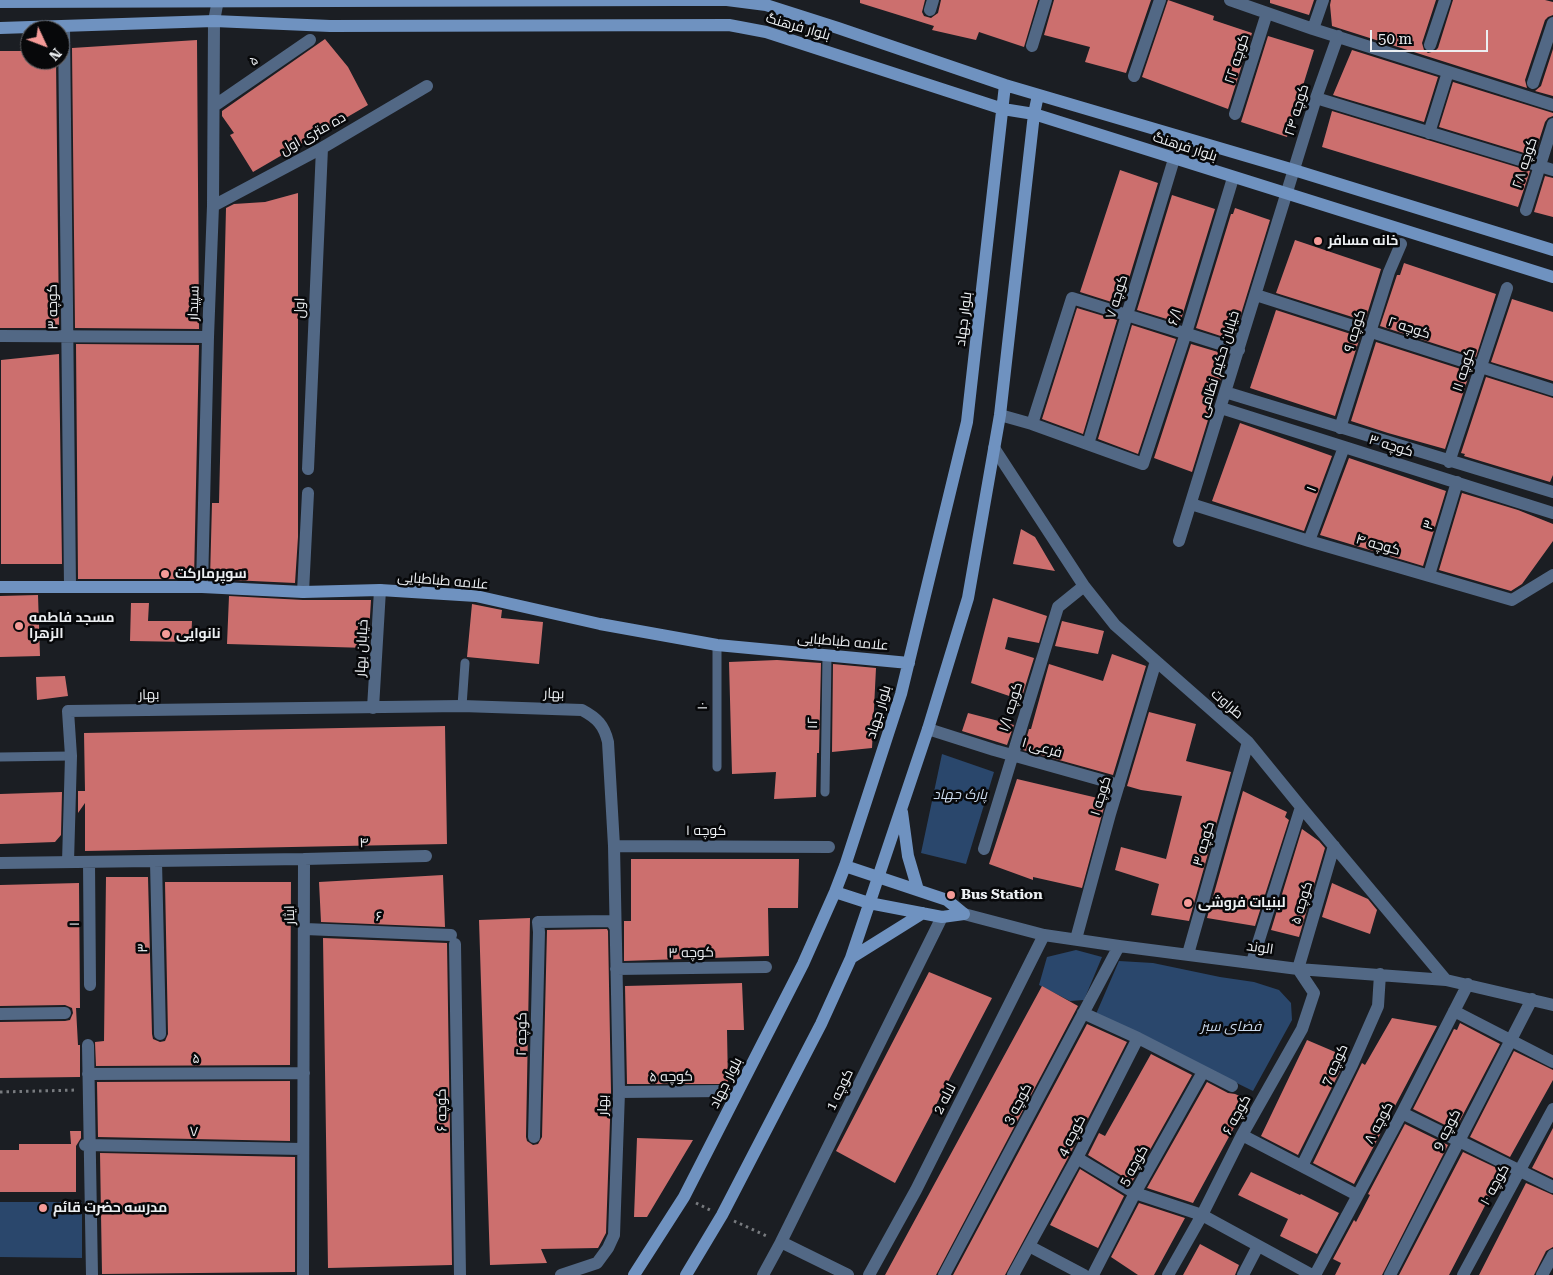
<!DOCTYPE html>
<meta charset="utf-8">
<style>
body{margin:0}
#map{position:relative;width:1553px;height:1275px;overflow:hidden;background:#1b1e23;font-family:"Roboto Serif",serif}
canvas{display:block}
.north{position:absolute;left:20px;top:20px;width:50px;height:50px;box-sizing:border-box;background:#07080a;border:1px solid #636467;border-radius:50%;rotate:133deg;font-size:14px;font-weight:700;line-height:20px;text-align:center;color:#eceff2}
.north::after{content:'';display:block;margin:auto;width:18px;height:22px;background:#f59b98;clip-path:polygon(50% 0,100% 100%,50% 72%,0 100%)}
.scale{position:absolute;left:1370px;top:30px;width:118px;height:22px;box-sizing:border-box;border:2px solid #eceff2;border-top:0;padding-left:6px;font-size:15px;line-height:18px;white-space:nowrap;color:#eceff2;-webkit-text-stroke:4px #07080a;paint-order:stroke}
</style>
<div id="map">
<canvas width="1553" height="1275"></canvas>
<div class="north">N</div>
<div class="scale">50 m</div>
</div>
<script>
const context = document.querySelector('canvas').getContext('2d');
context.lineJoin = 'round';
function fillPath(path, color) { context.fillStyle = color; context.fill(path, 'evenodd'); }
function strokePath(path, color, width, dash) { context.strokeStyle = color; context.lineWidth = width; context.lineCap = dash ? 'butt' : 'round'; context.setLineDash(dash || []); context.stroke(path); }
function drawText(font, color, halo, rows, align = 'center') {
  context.font = font + ' "Roboto Serif",Cairo,serif'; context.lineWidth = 5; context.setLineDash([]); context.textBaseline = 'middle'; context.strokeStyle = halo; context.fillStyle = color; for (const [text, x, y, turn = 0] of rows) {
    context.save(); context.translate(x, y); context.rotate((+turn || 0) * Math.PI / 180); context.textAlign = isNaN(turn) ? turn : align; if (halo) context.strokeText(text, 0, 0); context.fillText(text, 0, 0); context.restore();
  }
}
fillPath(new Path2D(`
 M942 754 994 772 966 864 921 853Z
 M1076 950 1102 957 1084 1000 1070 1001 1039 985 1047 957Z
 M1119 961 1153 963 1220 977 1254 982 1279 990 1291 1003 1292 1020 1253 1091 1096 1014Z
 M0 1202H82V1258L0 1257Z`), '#2a476c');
fillPath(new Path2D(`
 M860 0H925L922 12 924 16 931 18 938 13 941 0H1038L1024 47 979 32 976 40 932 30 934 26 860 3Z
 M1054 0H1151L1126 73 1085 62 1090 47 1044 35Z
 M1168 0 1214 16 1213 20 1252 33 1228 109 1142 77Z
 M1270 0H1314L1309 15 1270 3Z
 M1331 0H1436L1422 43 1424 50 1428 53 1435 51 1438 48 1453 0H1545L1553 2V15L1548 17 1545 20 1525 80 1527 88 1332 26 1330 5Z
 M1268 36 1314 50 1287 137 1241 122Z
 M325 39 348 67 368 105 253 172 230 135 234 133 222 116V111Z
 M197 40 199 329 75 328 72 48Z
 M1553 49V96L1535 91 1541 86Z
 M1352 50 1438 77 1424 122 1333 95Z
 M0 51H30V60H56L59 328H0Z
 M1453 82 1553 113V116L1548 118 1545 122 1534 156 1439 127Z
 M1332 111 1530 171 1518 207 1322 147Z
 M1120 170 1158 183 1121 305 1080 292Z
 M1545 176 1553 178V217L1534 212Z
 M298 193V537L295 583 210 579 212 503H219L226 208 234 204 265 202Z
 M1172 195 1215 209 1180 323 1137 310Z
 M1235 208 1270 220 1233 340 1196 328 1231 214H1233Z
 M1295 240 1381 269 1365 321 1276 293Z
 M1404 263 1496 294 1476 357 1380 326 1397 275H1400Z
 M1512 299 1553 312V381L1491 362Z
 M1077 308 1117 320 1083 434 1042 419Z
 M1276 310 1360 337 1335 416 1250 388Z
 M1132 325 1176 339 1138 454 1098 439Z
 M1376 342 1470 372 1445 449 1388 433 1351 421Z
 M76 344 199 345 194 579H78Z
 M1191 344 1228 355 1192 472 1154 458Z
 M59 354 62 564H1V360Z
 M1486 377 1553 398V475L1550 482 1464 456 1465 454 1461 453Z
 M1240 423 1332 456 1304 531 1212 501Z
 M1349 458 1446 491 1423 566 1320 535Z
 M1462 493 1518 510 1553 524V541L1522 584 1511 591 1439 570Z
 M1021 529 1035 537 1055 571 1013 564Z
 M38 595 40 656 0 657V596Z
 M229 596 303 600H371L368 648 227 644Z
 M993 598 1047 616 1039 643 1008 637 1005 649 1034 658 1021 700 971 683Z
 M131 603H149L148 621H192L191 642 130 641Z
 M472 604 502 610 501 618 543 622 539 664 467 657Z
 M1062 621 1104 631 1098 654 1055 646Z
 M1112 654 1146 666 1113 775 1023 750 1029 729H1031L1049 664 1103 681Z
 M777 660 821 663 819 753H817L816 797 774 799 776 772 732 774 729 662Z
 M833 664 876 668 872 748 832 752Z
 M65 676 68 696 37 700 36 677Z
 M1149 712 1196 724 1186 761 1231 772 1189 921 1151 915 1159 884 1115 870 1121 847 1166 859 1182 796 1141 790 1127 786Z
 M968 713 1014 725 1007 745 962 731Z
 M445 726 447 844 85 851V803L78 813V791H85L84 733Z
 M1017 779 1106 800 1082 888 1033 877V880L989 864Z
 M1243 791 1287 812 1285 817 1289 820 1255 926 1207 918Z
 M62 792 61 835 55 842 0 844V794Z
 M1302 829 1319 841 1325 848 1299 937 1271 930Z
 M631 859H799L798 908H768L769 956 624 961V921H631Z
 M443 875 445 927 321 922 319 882Z
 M106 877H148L152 1034 153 1039 160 1042 165 1041 168 1034 165 882H291L290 1065 96 1066 95 1042 104 1041Z
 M79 883 80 1008H76L78 1045H80V1077L0 1078V1022L65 1021 70 1020 73 1013 72 1008 65 1005 0 1006V885Z
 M1332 883 1368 899 1377 910 1370 934 1322 917Z
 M530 918 526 1137 527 1141 533 1145 538 1144 542 1137 547 930 607 929 608 931 611 1092 606 1233 598 1248 541 1249 547 1263 490 1265 479 920Z
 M323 938 447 943 452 1265 328 1268Z
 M929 972 992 998 895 1183 836 1151Z
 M742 983 744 1030H727L728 1084H627L625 986Z
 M1042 986 1078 1006 936 1275H885Z
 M1392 1018 1437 1026 1354 1184 1313 1163 1362 1063 1365 1065Z
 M1460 1023 1500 1044 1455 1130 1413 1109 1454 1029 1457 1030Z
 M1087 1024 1127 1042 1070 1154 1005 1275H953Z
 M1307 1040 1347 1057 1298 1155 1261 1136Z
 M1514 1051 1553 1070V1080L1510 1157 1470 1137Z
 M1151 1054 1192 1075 1132 1182 1088 1155 1099 1133 1105 1136Z
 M290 1081V1141L98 1137 97 1082Z
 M1207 1082 1228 1093 1235 1094 1249 1100 1193 1203 1147 1188Z
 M1405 1124 1448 1145 1382 1275H1335L1341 1263 1333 1259 1354 1220 1356 1222 1370 1195 1368 1194Z
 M1553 1128V1178L1532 1168Z
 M70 1131H81V1138L76 1146V1192H0V1150H19V1144H71Z
 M637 1138 693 1140 647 1217H634Z
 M1463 1152 1503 1171 1449 1275H1399Z
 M100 1153 295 1157V1272L102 1274Z
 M1080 1169 1124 1196 1098 1248 1050 1225Z
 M1251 1172 1300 1195 1301 1194 1339 1213 1317 1254 1280 1236 1288 1219 1238 1195Z
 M1526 1183 1553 1195V1247L1546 1251 1534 1275H1479Z
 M1139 1203 1185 1218 1154 1275H1138L1111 1257Z
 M1200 1244 1239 1265 1235 1275H1183Z`), '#cc6f6e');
strokePath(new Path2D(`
 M0 1092 77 1090
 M696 1203 710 1210
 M734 1221 769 1237`), '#787b7f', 3, [2.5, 4]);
strokePath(new Path2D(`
 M462 706 465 663
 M0 757 71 756
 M717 767V645
 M825 792 827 655`), '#526885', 9);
strokePath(new Path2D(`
 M1230 0 1313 29 1553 105
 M930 10 933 0
 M64 27 70 586
 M1313 29 1323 0
 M1430 45 1445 0
 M1032 46 1046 0
 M1134 76 1160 0
 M1533 83 1553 23
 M1316 98 1553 170
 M214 106 310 40
 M1235 114 1267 13
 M1429 133 1448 72
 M213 206 322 148 427 86
 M1526 210 1553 124
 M1256 295 1553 390
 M0 336 208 337
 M1225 392 1553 492
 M1221 408 1553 513
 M1000 415 1032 424 1143 464 1186 333 1233 178
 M1032 424 1072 298 1239 350
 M1340 428 1389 272 1401 244
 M1088 444 1174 159
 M994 448 1084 586 1115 625 1248 742 1301 807 1446 980
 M1449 462 1507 288
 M308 469 322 148
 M1191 504 1309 541 1512 600 1553 575
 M1179 541 1316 98 1338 36
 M1309 541 1344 447
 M1429 575 1457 482
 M202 587 208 337 213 206 214 21 218 0
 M303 592 308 493
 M373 708 380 590
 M928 729 994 750 1119 785
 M614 846 829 847
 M984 849 1058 607 1084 586
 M304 859 426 856
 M68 862 71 756 68 711 462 706 582 710C597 718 604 725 608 742L614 846 619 1092 614 1235 608 1248 597 1263 561 1275
 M89 862 90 985
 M156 862 160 1034
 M0 863 304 859 303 1275
 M964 914 1044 935 1119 946 1298 969 1446 980 1553 1005
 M305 929 451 935
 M1076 939 1110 814 1156 661
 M455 944 460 1275
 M1188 954 1248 742
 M1252 962 1301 807
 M616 969 766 967
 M1454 1011 1553 1062
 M1083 1013 1138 1038 1232 1086
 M0 1014 65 1013
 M88 1045 92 1275
 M88 1074 304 1073
 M619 1092 724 1091
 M1402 1113 1553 1187
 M1242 1135 1357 1195
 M534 1137 539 932 538 922 611 921 615 927
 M85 1145 302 1149
 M1077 1158 1135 1193 1202 1215 1312 1275
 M1302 1166 1352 1065 1378 1006 1380 974
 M781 1242 848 1275
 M1029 1246 1084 1275
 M763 1275 781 1242 942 917
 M869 1275 916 1190 1044 935
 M944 1275 1119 946
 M1013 1275 1077 1158 1138 1038
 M1093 1275 1135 1193 1203 1072
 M1168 1275 1202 1215 1242 1135 1302 1029 1314 993 1298 969 1334 846
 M1243 1275 1258 1246
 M1315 1275 1402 1113 1468 984
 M1390 1275 1532 999
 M1463 1275 1553 1109
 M1542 1275 1553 1255`), '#526885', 12);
strokePath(new Path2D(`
 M0 2 675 0H727L766 5 838 28 1005 85 1294 170 1553 250
 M0 28 214 21 330 26 729 25 766 32 1003 109 1034 114 1553 277
 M0 587H202L303 592 380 590 476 596 600 624 717 645 909 663
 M902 812 908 856 918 890
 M845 866 947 900 964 914
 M835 892 869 903 942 917 964 914
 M851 958 923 913
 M634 1275 684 1197 803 964 835 892 845 866 901 694 967 422 1005 85
 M686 1275 722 1215 821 1024 851 958 928 729 968 598 1000 415 1034 114 1038 95`), '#6f92c0', 12);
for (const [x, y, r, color] of [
 [1318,241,5,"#f59b98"],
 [165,574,5,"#f59b98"],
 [19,626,5,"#f59b98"],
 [166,634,5,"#f59b98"],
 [951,895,5,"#f59b98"],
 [1188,903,5,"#f59b98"],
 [43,1208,5,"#f59b98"]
]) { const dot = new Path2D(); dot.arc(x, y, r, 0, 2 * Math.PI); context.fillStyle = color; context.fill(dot); strokePath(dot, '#07080a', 2); }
drawText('14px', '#eceff2', '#07080a', [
 ["بلوار فرهنگ",798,27,16],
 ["کوچه ۲۲",1237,59,-72],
 ["۵",254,61,-34],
 ["کوچه ۲۴",1297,110,-73],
 ["ده متری اول",313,134,-29],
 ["بلوار فرهنگ",1185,147,18],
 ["کوچه ۲۸",1525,163,-72],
 ["کوچه ۷",1117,297,-73],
 ["سپیدار",194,303,-88],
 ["کوچه ۳",53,307,-91],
 ["اول",300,308,-88],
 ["۶/۱",1175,317,-73],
 ["بلوار جهاد",964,319,-83],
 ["کوچه ۲",1409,328,18],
 ["کوچه ۹",1355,331,-73],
 ["خیابان حکیم نظامی",1219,364,-73],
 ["کوچه ۱۱",1464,370,-72],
 ["کوچه ۳",1391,446,17],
 ["۱",1312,489,-70],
 ["۳",1429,525,-73],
 ["کوچه ۴",1378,545,16],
 ["علامه طباطبایی",443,581,5],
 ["علامه طباطبایی",843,642,5],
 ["خیابان بهار",362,648,-87],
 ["بهار",554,694,2],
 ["بهار",149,695,-1],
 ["طراوت",1227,704,41],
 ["۱۰",703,706,-90],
 ["کوچه ۱/۱",1011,707,-73],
 ["بلوار جهاد",879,712,-73],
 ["۱۲",813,723,-89],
 ["فرعی ۱",1042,748,16],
 ["کوچه ۱",1101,796,-73],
 ["کوچه ۱",706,831],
 ["۴",364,843,-2],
 ["کوچه ۳",1204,844,-74],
 ["کوچه ۵",1302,903,-73],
 ["ایثار",290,915,-91],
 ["۶",379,917,2],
 ["۱",75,924,-90],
 ["۳",143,948,-91],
 ["الوند",1260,948,8],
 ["کوچه ۳",691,953,-1],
 ["کوچه ۲",522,1034,-89],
 ["۵",196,1059],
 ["کوچه 7",1335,1065,-65],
 ["کوچه ۵",671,1077,-1],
 ["بلوار جهاد",726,1083,-63],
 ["کوچه 1",840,1090,-64],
 ["لاله 2",945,1099,-63],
 ["کوچه 3",1018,1104,-62],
 ["بهار",603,1105,-89],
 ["کوچه ۶",442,1110,-91],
 ["کوچه ۶",1237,1115,-61],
 ["کوچه ۸",1379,1123,-62],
 ["کوچه 9",1447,1130,-63],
 ["۷",194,1132,1],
 ["کوچه 4",1072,1136,-63],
 ["کوچه 5",1134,1166,-61],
 ["کوچه ۱۰",1495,1185,-61]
]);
drawText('bold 14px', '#eceff2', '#07080a', [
 ["خانه مسافر",1328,241],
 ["سوپرمارکت",175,574],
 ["مسجد فاطمه",29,618],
 ["الزهرا",29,634],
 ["نانوایی",176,634],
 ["Bus Station",961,895],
 ["لبنیات فروشی",1198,903],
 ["مدرسه حضرت قائم",53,1208]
], 'left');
drawText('italic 14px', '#cddbee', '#07080a', [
 ["پارک جهاد",960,795],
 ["فضای سبز",1231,1027]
]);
</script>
